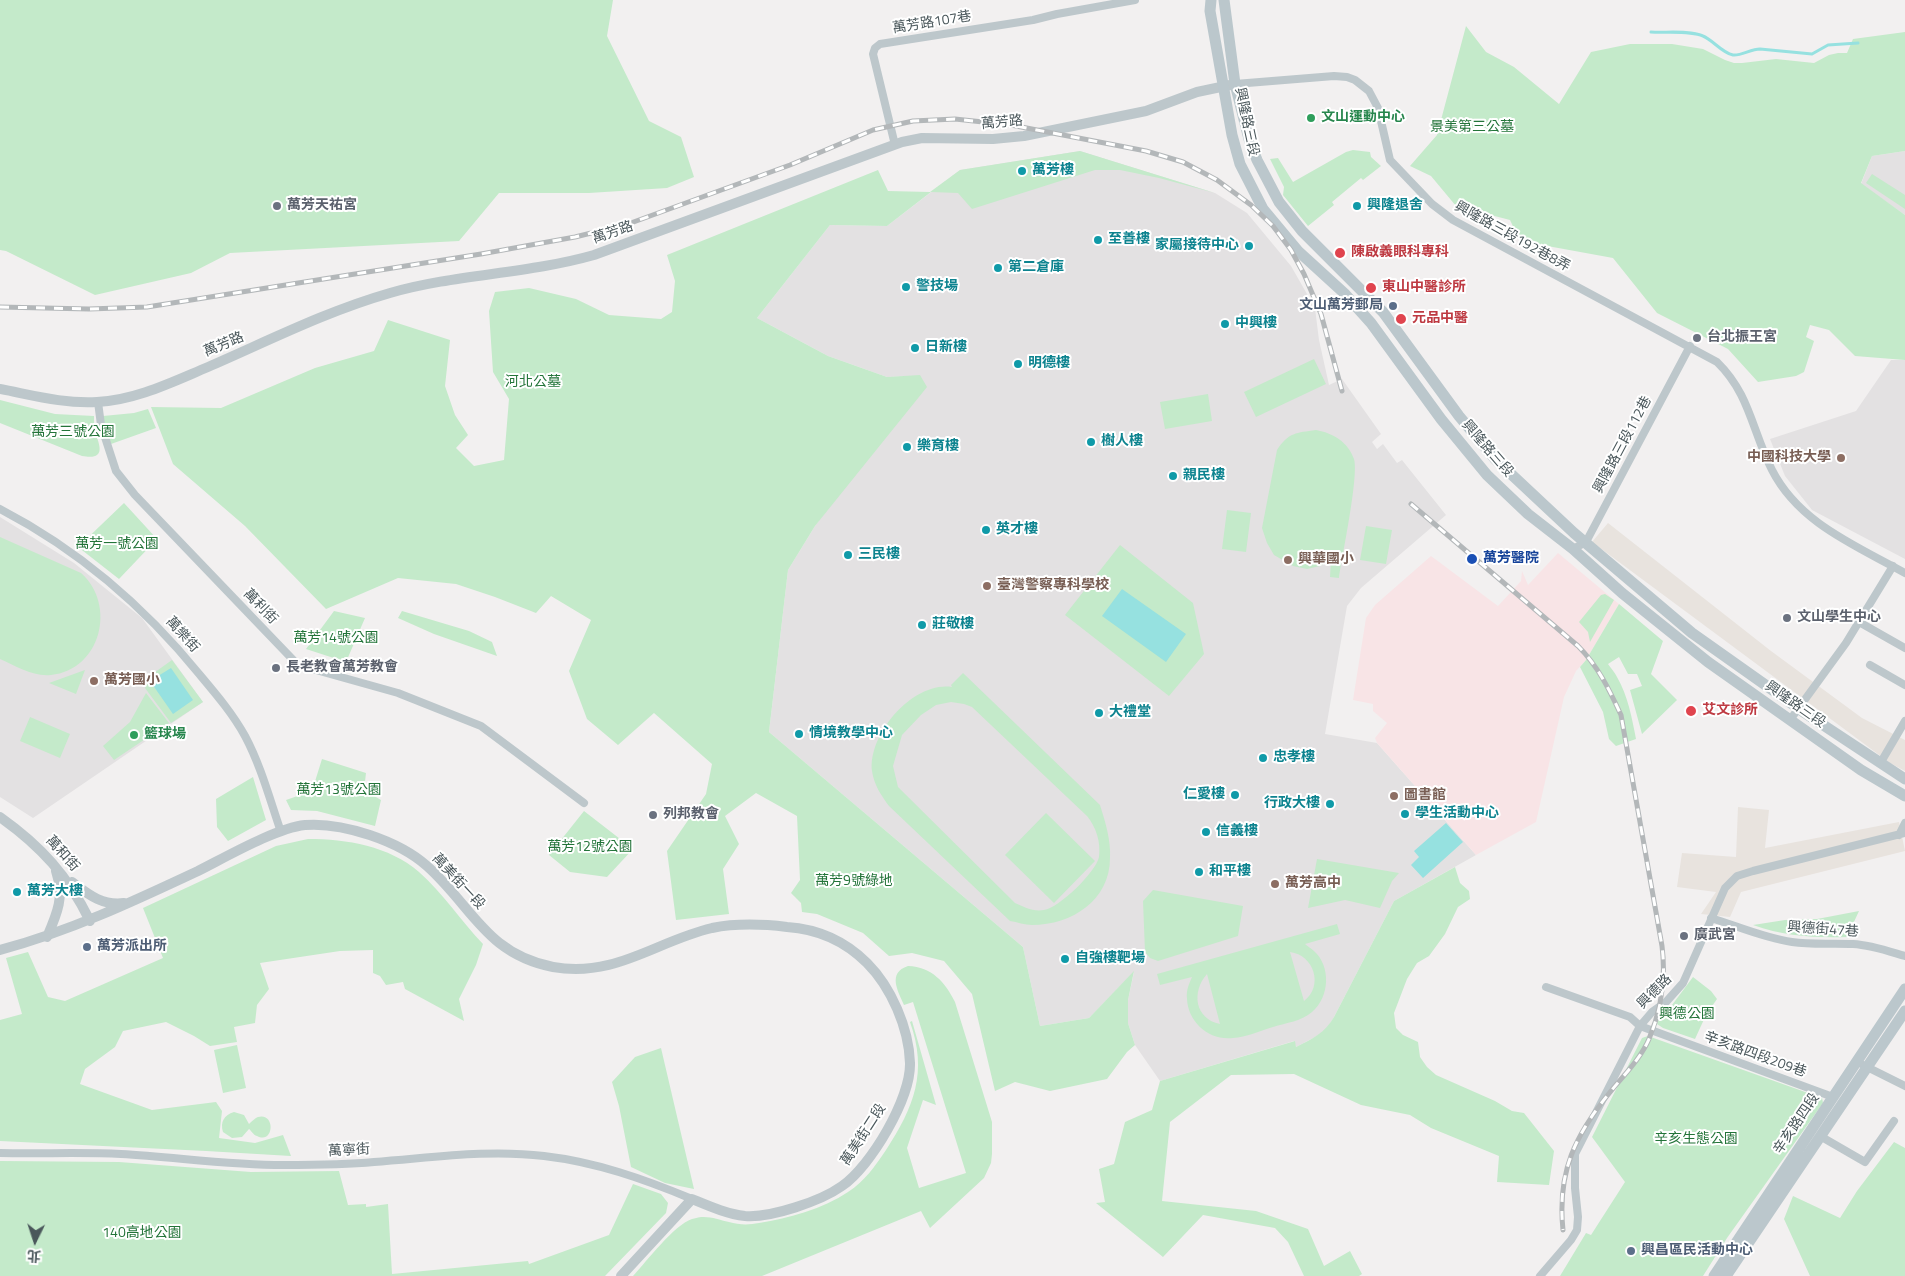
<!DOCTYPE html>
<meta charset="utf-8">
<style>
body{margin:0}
#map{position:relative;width:1905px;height:1276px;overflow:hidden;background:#f2f0f0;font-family:"Titillium Web","Noto Sans TC",sans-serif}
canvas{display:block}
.north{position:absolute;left:10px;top:1216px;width:50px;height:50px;-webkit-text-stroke:4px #fff;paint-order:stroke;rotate:184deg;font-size:14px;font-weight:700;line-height:20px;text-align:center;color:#4a575b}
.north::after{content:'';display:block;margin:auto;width:18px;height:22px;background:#4a575b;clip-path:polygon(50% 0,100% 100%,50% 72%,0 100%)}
</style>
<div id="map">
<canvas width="1905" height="1276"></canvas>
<div class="north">北</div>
</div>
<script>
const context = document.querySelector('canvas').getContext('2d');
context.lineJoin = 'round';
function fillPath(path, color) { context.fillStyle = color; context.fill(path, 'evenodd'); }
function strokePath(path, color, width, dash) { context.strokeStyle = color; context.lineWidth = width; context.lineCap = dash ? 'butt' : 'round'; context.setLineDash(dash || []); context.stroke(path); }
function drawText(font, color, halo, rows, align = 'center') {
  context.font = font + ' "Titillium Web","Noto Sans TC",sans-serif'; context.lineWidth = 4; context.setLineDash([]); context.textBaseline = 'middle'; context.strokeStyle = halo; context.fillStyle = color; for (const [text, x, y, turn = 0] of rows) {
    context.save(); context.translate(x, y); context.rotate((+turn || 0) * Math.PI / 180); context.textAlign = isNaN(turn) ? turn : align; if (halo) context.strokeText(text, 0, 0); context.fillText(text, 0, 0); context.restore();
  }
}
fillPath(new Path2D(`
 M1608 523 1771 651 1862 718 1905 740V771L1890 763 1592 542Z
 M1738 807 1769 810 1765 848 1899 822 1905 851 1741 892 1730 917 1701 914 1716 892 1677 887 1682 853 1736 857Z`), '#e8e3de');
fillPath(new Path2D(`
 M1080 151 1215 193 1247 213 1291 266 1315 308 1319 340 1329 385 1342 379 1381 434 1372 442 1377 449 1383 444 1397 463 1402 460 1446 515 1361 588 1347 606 1325 734 1377 743 1476 855 1394 901 1334 1017 1329 1026 1321 1034 1296 1047 1294 1041 1160 1081 1135 1045 1128 1023V1000L1134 972 1089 1018 1040 1026 1023 947 769 732 788 570 815 526 920 376 887 377 828 356 757 318 830 225 887 226 960 170Z
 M1905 151V215L1861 184 1872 156Z
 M1891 360H1905V559L1812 510 1785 476 1770 439 1856 411Z
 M0 517 74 563 142 618 203 702 33 818 0 797Z`), '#e3e1e2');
fillPath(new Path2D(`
 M1558 553 1619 604 1586 660 1576 671 1564 697 1536 822 1476 855 1377 743 1375 738 1387 723 1373 711V704L1353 700 1366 618 1375 605 1431 556 1498 606 1521 581 1522 571 1528 585Z`), '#f8e4e6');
fillPath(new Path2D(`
 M0 0H613L607 36 649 121 681 137 694 177 667 188 589 193H499L459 241 230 253 191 273 95 295 6 251 0 250Z
 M1466 26 1486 52 1514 67 1559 104 1591 52 1630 44H1672L1703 49 1725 60 1734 63H1742L1776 59 1814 63 1829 55 1838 53H1847L1853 39 1905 32V151L1872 156 1861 183 1905 215V360L1855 356 1829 330 1810 325 1806 337 1814 341 1804 372 1796 376 1758 382 1728 349 1657 313 1613 258 1520 241 1510 220 1456 206 1431 176 1410 166 1437 135Z
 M1353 150 1370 152 1371 157 1381 166 1363 180 1361 178 1332 202 1334 205 1308 226 1283 195 1284 187 1270 159 1278 158 1293 182 1346 152Z
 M1080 151 1215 193 1159 178 1120 170H1095L972 209 958 193 931 192 887 226 830 225 757 318 828 356 887 377 920 375 927 387 815 526 788 570 769 732 1023 947 1040 1026 1089 1018 1134 971 1128 1000V1023L1135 1045 1127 1052 1107 1079 1050 1091 1015 1082 995 1091 972 994 944 961 912 953 889 956 863 933 817 914 802 912 801 903 791 893 800 880 797 816 756 793 725 816 739 844 723 869 729 914 676 920 667 851 706 794 712 764 654 713 618 745 587 719 569 671 591 620 551 596 536 613 495 597 456 584 398 578 326 609 245 526 173 464 151 407 221 408 315 368 374 351 388 320 450 340 445 386 455 415 468 435 456 448 474 466 504 460 509 399 493 372 489 311 495 292 529 288 576 299 609 315 661 319 672 312 675 281 667 255 878 170 888 191 930 192 960 170Z
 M1872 174 1905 195V209L1866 183Z
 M1314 359 1326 384 1256 417 1244 392Z
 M1208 394 1212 421 1165 429 1160 402Z
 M0 400 55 414 94 416C94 421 94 427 95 432 101 448 105 460 82 456L0 423Z
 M148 409 156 428 111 444 104 428 103 416 134 413Z
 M1316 430C1333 433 1348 442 1354 459 1359 476 1342 556 1339 578L1330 577 1331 560 1320 566 1307 569 1293 566 1274 555 1267 543 1262 528 1277 450C1289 432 1296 433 1316 430Z
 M124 503 157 539 119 579 78 547Z
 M1227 510 1251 513 1246 552 1222 549Z
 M1366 526 1392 530 1386 564 1360 560Z
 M0 537 81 573C117 605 101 670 51 675 33 677 16 666 0 659Z
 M1120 545 1193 603 1204 654 1169 696 1065 615Z
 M1605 594 1614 600 1590 642 1588 632 1579 622 1601 595Z
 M1619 604 1663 641 1651 674 1677 700 1642 734 1630 690 1642 686 1637 674H1628L1619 657 1608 664C1611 668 1615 673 1617 677 1628 696 1632 718 1636 739L1616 746 1609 739 1603 712 1580 667 1586 660Z
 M334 611 365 618 346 662 306 649Z
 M402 611 469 631 492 642 497 656 434 634 398 618Z
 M172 660 203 702 171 723 145 688 151 675Z
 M85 670 76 694 49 683Z
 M963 673 1100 805C1105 821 1111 840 1110 858 1110 900 1072 925 1032 925 1025 925 1017 922 1010 921L889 806C881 795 874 785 872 771 868 734 913 681 952 687L951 685ZM951 702 964 704 972 707 1087 816C1096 827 1101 842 1099 857 1096 872 1059 908 1044 910 1033 912 1024 907 1015 903L898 787 893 766 902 735 921 715 936 705Z
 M146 693 169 723 114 760 103 746 130 722Z
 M30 717 70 734 60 758 20 741Z
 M322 759 366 773 364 790 381 800 375 826 317 811 291 810 286 800 312 791Z
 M253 777 266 820 228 841 217 827 216 799Z
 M584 811 633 849 607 877 570 872 549 855Z
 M1046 813 1095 861 1054 903 1005 855Z
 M308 839C347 839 389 846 419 872 443 893 461 921 483 944L476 965 459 999 464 1021 405 989 403 982 386 985 380 976 373 973V950L340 951 260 963 269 989 257 1005 255 1023 234 1027 237 1042 210 1046 194 1036 166 1022 123 1031 115 1047 85 1069 80 1084 152 1110 216 1102 222 1111 219 1138 255 1143 283 1135 291 1156 206 1151 0 1141V1020L22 1014 6 958 28 952 48 997 65 1001 163 958 143 908 276 846Z
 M1317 859 1399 873 1392 881 1380 908 1345 900 1308 908Z
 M1455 867 1460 883 1469 891 1470 899 1458 907 1445 934 1429 956 1417 963 1407 979 1394 1013 1396 1028 1403 1035 1418 1042 1420 1057 1427 1067 1436 1075 1495 1101 1512 1111 1524 1113 1554 1151 1549 1185 1497 1182 1499 1156 1431 1128 1410 1115 1361 1105 1294 1074 1231 1075 1170 1122 1162 1201 1256 1211 1308 1229 1324 1266 1350 1251 1362 1274 1359 1276H1304L1288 1242 1275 1228 1203 1215 1163 1257 1096 1203 1105 1202 1099 1169 1114 1164 1125 1122 1152 1110 1160 1081 1295 1041 1296 1047C1312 1039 1325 1033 1334 1017L1394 901Z
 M1153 890 1243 906 1238 936 1158 961 1150 958 1145 952 1143 901Z
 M1859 911 1847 937C1814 938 1784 936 1753 925L1785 920 1817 919Z
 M1337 924 1340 934 1305 944C1307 946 1311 948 1314 951 1331 966 1330 997 1312 1012 1302 1021 1286 1023 1273 1027 1260 1031 1246 1037 1233 1038 1209 1041 1188 1022 1187 999 1186 990 1189 984 1192 977L1160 985 1157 974ZM1290 952C1314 955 1324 986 1304 1001ZM1207 974 1220 1024C1195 1019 1191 992 1207 974Z
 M908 966C932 967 945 982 955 1002L992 1122V1154L991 1163 984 1178 930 1228 921 1211 762 1276H633C647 1261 674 1225 692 1219 706 1214 716 1219 729 1222 739 1225 749 1225 759 1223 789 1218 823 1209 848 1192 865 1181 875 1166 886 1150 914 1107 928 1072 910 1022L912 1021 936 1105 923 1100 907 1148 919 1188 966 1173 913 1002 904 1005C898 991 887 973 908 966Z
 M1693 977 1711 991 1717 999 1706 1015 1695 1039 1663 1028 1657 1024 1662 1011 1672 1005Z
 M1648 1036 1822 1098 1823 1103 1727 1238 1703 1276H1560L1586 1233 1591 1235 1625 1182 1592 1137 1642 1038Z
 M237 1045 246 1088 223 1093 214 1050Z
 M661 1048 694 1189 665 1183 631 1167 619 1106 612 1082 635 1057Z
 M234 1112 244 1115 249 1124C251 1122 255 1118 258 1117 276 1112 274 1145 257 1136 253 1135 251 1130 249 1129L242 1137 232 1138 223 1132C220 1122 224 1115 234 1112Z
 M1894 1142 1905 1148V1276H1810L1784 1219 1793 1196 1840 1218 1857 1191Z
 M0 1161 119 1162 251 1172 339 1171 348 1205 366 1204V1207L388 1204 392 1274 528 1261 529 1264 609 1235 633 1184 661 1194 668 1203 666 1213 605 1276H0Z`), '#c4eaca');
fillPath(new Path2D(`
 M1122 589 1186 634 1166 662 1102 616Z
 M171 668 193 700 173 714 150 681Z
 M1446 823 1463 842 1423 878 1411 865 1419 857 1414 851Z`), '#96e1e0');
strokePath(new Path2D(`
 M1651 32C1666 33 1689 30 1703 36 1713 40 1722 53 1733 55 1741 56 1751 49 1760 49L1812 54 1828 45 1858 43`), '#96e1e0', 3);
strokePath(new Path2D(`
 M1235 84 1334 76 1347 77 1355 80 1369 91 1378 108 1390 160 1432 204 1453 220 1717 362C1750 394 1752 431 1772 470 1799 523 1855 545 1905 573
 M895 145 873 54 875 48 880 44 1033 20 1057 14 1135 0
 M98 402 101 425 116 471 135 495 298 665 398 693 481 726 584 803
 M0 509C79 550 144 606 200 675 216 694 233 714 245 736 261 766 270 800 281 832
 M1573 549 1586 542 1690 346
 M1859 622 1905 648
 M1870 665 1905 685
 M1790 720 1846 643 1893 566
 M1881 762 1905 721
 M1899 835 1905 823
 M1711 918C1737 926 1764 938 1792 942 1812 945 1832 943 1853 944 1871 945 1888 951 1905 956
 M1546 987 1630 1017 1640 1026 1833 1097
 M1863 1065 1905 1086
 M1820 1136 1865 1162 1894 1121
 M0 1153C40 1154 81 1152 121 1154 175 1157 229 1165 283 1165 314 1165 344 1165 374 1162 431 1158 487 1149 544 1156 596 1162 644 1179 692 1199
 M1540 1276 1571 1240 1577 1230 1578 1217 1575 1188V1154L1640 1026 1652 1012 1666 1002 1683 983 1725 888 1737 876 1753 871 1905 833`), '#bdc7cb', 8);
strokePath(new Path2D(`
 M0 389C32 395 64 404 97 402 136 400 172 382 208 367 268 341 327 311 390 293 456 274 527 274 594 255L902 142 922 138 993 139 1024 136 1146 111 1197 92 1235 84
 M0 817C41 846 68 876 90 921
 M72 882C88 894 102 906 124 903
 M47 937C57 914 65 896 56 871
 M0 950C70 931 132 902 198 871 226 857 276 828 305 825 343 822 399 841 427 866 472 906 486 954 553 967 616 978 656 941 712 928 737 923 762 924 787 927 817 929 845 941 867 963 891 987 909 1028 910 1063 911 1098 871 1166 842 1186 821 1201 771 1218 745 1216 727 1214 709 1206 692 1199L621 1276`), '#bdc7cb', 10);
strokePath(new Path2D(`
 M1211 0 1210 11 1232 135 1240 164 1263 209 1298 251 1344 293 1371 323 1441 419 1487 475 1528 514 1573 549 1622 593 1708 662 1861 770 1905 796
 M1224 0 1235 84 1249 139 1257 160 1279 202 1302 231 1383 312 1459 416 1495 459 1574 533 1692 633 1805 713 1905 779
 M1714 1276 1905 989
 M1726 1276 1905 1011`), '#bbc7cc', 11);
const rail = new Path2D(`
 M0 307 89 309 147 307 481 254 575 237 628 224 790 165 873 130 913 121 955 119 1011 125 1146 151 1183 162 1217 180 1251 205 1273 226 1291 250 1304 274 1321 314 1342 391
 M1411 504 1578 646C1598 666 1609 689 1621 715L1662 946C1666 978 1662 1008 1649 1039 1641 1058 1624 1075 1611 1091 1575 1135 1557 1172 1563 1230`);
strokePath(rail, '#b3b7b9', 5);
strokePath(rail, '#fff', 3, [9]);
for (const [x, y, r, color] of [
 [1311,118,5,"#2e9e5b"],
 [1022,171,5,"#0f9aa8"],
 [277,206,5,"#6b7280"],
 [1357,206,5,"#0f9aa8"],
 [1098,240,5,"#0f9aa8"],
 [1249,246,5,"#0f9aa8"],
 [1340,253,6,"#e0444e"],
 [998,268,5,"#0f9aa8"],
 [906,287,5,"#0f9aa8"],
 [1371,288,6,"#e0444e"],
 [1393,306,5,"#5c6f8a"],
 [1401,319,6,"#e0444e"],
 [1225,324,5,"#0f9aa8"],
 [1697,338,5,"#6b7280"],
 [915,348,5,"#0f9aa8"],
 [1018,364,5,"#0f9aa8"],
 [1091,442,5,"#0f9aa8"],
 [907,447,5,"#0f9aa8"],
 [1841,458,5,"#8d6e63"],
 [1173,476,5,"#0f9aa8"],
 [986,530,5,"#0f9aa8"],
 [848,555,5,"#0f9aa8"],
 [1472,559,6,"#1a4fb4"],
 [1288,560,5,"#8d6e63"],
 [987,586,5,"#8d6e63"],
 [1787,618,5,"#6b7280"],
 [922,625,5,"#0f9aa8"],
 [276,668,5,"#6b7280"],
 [94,681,5,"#8d6e63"],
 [1691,711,6,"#e0444e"],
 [1099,713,5,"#0f9aa8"],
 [799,734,5,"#0f9aa8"],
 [134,735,5,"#2e9e5b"],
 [1263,758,5,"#0f9aa8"],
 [1235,795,5,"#0f9aa8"],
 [1394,796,5,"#8d6e63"],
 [1330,804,5,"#0f9aa8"],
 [1405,814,5,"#0f9aa8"],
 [653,815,5,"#6b7280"],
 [1206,832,5,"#0f9aa8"],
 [1199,872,5,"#0f9aa8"],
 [1275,884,5,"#8d6e63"],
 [17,892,5,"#0f9aa8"],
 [1684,936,5,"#6b7280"],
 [87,947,5,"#5c6f8a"],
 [1065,959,5,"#0f9aa8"],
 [1631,1251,5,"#5c6f8a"]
]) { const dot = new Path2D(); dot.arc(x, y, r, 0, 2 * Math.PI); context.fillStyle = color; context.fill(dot); strokePath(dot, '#fff', 2); }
drawText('14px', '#4a575b', '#fff', [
 ["萬芳路107巷",932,23,-9],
 ["興隆路三段",1246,122,78],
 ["萬芳路",1002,123,-5],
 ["萬芳路",613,233,-19],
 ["興隆路三段192巷8弄",1512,237,29],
 ["萬芳路",224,345,-23],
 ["興隆路三段112巷",1623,445,-62],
 ["興隆路三段",1487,449,49],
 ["萬利街",260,607,46],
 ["萬樂街",182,635,48],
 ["興隆路三段",1795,705,35],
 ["萬和街",62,854,48],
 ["萬美街一段",458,882,47],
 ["興德街47巷",1823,930,4],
 ["興德路",1655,992,-45],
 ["辛亥路四段209巷",1755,1055,20],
 ["辛亥路四段",1797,1124,-56],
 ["萬美街二段",864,1135,-57],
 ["萬寧街",349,1151,-3]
]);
drawText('bold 14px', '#27864d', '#fff', [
 ["文山運動中心",1321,118],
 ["籃球場",144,735]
], 'left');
drawText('14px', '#237439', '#fff', [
 ["景美第三公墓",1472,128],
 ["河北公墓",533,383],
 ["萬芳三號公園",73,433],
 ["萬芳一號公園",117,545],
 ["萬芳14號公園",336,639],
 ["萬芳13號公園",339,791],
 ["萬芳12號公園",590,848],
 ["萬芳9號綠地",854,882],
 ["興德公園",1687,1015],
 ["辛亥生態公園",1696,1140],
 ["140高地公園",142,1234]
]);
drawText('bold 14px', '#0d838f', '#fff', [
 ["萬芳樓",1032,171],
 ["興隆退舍",1367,206],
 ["至善樓",1108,240],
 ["家屬接待中心",1239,246,"right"],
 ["第二倉庫",1008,268],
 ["警技場",916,287],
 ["中興樓",1235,324],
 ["日新樓",925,348],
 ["明德樓",1028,364],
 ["樹人樓",1101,442],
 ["樂育樓",917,447],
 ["親民樓",1183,476],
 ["英才樓",996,530],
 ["三民樓",858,555],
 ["莊敬樓",932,625],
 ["大禮堂",1109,713],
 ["情境教學中心",809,734],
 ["忠孝樓",1273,758],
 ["仁愛樓",1225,795,"right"],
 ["行政大樓",1320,804,"right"],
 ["學生活動中心",1415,814],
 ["信義樓",1216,832],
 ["和平樓",1209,872],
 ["萬芳大樓",27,892],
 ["自強樓靶場",1075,959]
], 'left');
drawText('bold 14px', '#5b616d', '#fff', [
 ["萬芳天祐宮",287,206],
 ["台北振王宮",1707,338],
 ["文山學生中心",1797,618],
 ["長老教會萬芳教會",286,668],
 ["列邦教會",663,815],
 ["廣武宮",1694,936]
], 'left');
drawText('bold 14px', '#be3a42', '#fff', [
 ["陳啟義眼科專科",1351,253],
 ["東山中醫診所",1382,288],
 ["元品中醫",1412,319],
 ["艾文診所",1702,711]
], 'left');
drawText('bold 14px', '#4e5e75', '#fff', [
 ["文山萬芳郵局",1383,306,"right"],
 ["萬芳派出所",97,947],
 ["興昌區民活動中心",1641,1251]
], 'left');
drawText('bold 14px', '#785e54', '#fff', [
 ["中國科技大學",1831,458,"right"],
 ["興華國小",1298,560],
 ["臺灣警察專科學校",997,586],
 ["萬芳國小",104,681],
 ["圖書館",1404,796],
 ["萬芳高中",1285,884]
], 'left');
drawText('bold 14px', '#164399', '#fff', [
 ["萬芳醫院",1483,559]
], 'left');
</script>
